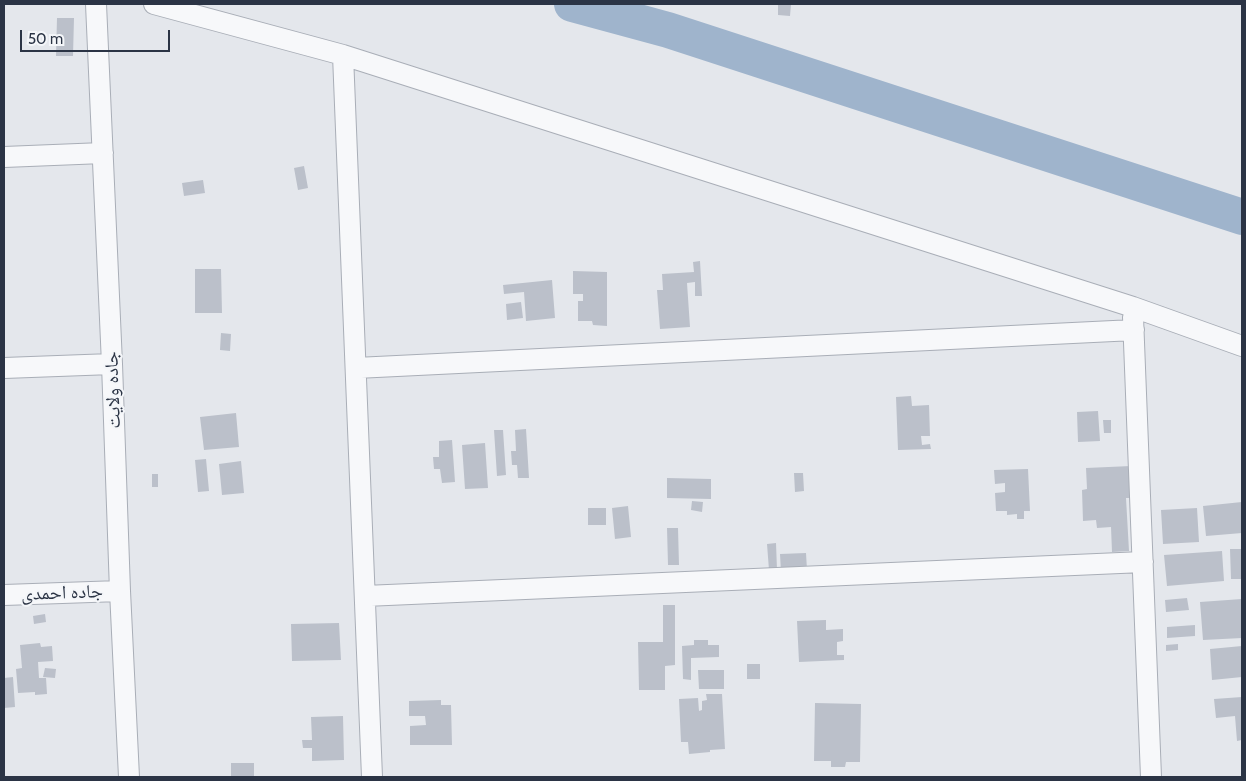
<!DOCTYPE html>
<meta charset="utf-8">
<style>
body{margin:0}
#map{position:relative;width:1246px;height:781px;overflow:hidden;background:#e4e7ec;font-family:Cabin,sans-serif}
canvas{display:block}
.frame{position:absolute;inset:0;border:5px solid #2b3445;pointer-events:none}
.scale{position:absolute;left:20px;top:30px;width:150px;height:22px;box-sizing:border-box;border:2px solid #2b3445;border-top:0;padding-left:6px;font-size:15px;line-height:18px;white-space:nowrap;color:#2b3445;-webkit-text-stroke:4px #f4f6f9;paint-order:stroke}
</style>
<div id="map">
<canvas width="1246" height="781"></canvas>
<div class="frame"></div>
<div class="scale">50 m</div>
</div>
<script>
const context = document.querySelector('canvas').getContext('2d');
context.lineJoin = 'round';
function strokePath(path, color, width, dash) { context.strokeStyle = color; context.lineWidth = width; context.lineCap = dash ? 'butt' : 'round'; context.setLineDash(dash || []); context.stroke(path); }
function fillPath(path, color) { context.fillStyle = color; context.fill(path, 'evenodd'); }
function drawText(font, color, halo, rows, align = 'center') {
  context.font = font + ' Cabin,"Noto Naskh Arabic",sans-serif'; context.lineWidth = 4; context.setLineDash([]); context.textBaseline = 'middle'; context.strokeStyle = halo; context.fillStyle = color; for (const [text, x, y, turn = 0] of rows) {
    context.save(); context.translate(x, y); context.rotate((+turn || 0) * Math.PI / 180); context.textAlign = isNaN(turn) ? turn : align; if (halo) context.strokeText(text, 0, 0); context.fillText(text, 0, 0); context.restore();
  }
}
strokePath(new Path2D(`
 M572 4 668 30 1242 217`), '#9fb4cc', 36);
fillPath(new Path2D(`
 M778 4H791L790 16 778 15Z
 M57 18H74L73 56H56Z
 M304 166 308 188 298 190 294 168Z
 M203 180 205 193 184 196 182 183Z
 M700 261 702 296H695V282L687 283 690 327 660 329 657 290H663L662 274 694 272 693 262Z
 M195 269H221L222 313H195Z
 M573 271 607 272V326L593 325 592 321H578V301H583V294H573Z
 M552 280 555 318 526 321 524 292 504 294 503 285Z
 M521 302 523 318 507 320 506 304Z
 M221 333 231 334 230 351 220 350Z
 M911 396 912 406 929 405 930 436H921L922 445 930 444 931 449 898 450 896 397Z
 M1098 411 1100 441 1078 442 1077 412Z
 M236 413 239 447 204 450 200 417Z
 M1103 420H1111V433H1104Z
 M526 429 529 478H518L517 465H512L511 451H516L515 430Z
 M494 430H503L506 475 497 476Z
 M452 440 455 482 442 483 440 469H434L433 457H439V441Z
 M485 443 488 488 465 489 462 445Z
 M206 459 209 491 198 492 195 460Z
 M241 461 244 493 222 495 219 464Z
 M1131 466 1132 485H1129L1130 498H1126L1129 551 1112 552 1111 527 1097 528 1096 520 1083 521 1082 490 1087 489 1086 468Z
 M1028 469 1030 511H1024V519H1017V514L1007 515V511H996L995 493 1005 492V483L995 484 994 470Z
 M794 473H803L804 491 795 492Z
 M152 474H158V487H152Z
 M667 478 711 479V499L667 498Z
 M692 501 703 502 702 512 691 510Z
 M1242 502V533L1206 536 1203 506Z
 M628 506 631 537 615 539 612 508Z
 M588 508H606V525H588Z
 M1197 508 1199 542 1163 544 1161 510Z
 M667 528H678L679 565H668Z
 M776 543 777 570H769L767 544Z
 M1230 549H1242V579H1231Z
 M1222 551 1224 581 1167 586 1164 555Z
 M806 553 807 570 781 572 780 554Z
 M1187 598 1189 610 1166 612 1165 600Z
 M1242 599V638L1203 640 1200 602Z
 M663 605H675V665L665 666V690H639L638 642H663Z
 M45 614 46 622 34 624 33 616Z
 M826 620V630L843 629V641L837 642V655H844V660L799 662 797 621Z
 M339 623 341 660 292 661 291 624Z
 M1195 625V636L1167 638V627Z
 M694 640H708V645H719V657L691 658V680L683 679 682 646 694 645Z
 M40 643 41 647 52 646 53 661 38 662 39 678H46L47 694 35 695V692L18 693 16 669 22 668 20 645Z
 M1178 644V650L1166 651V645Z
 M1242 646V677L1212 680 1210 649Z
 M747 664H760V679H747Z
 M45 668 56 669 55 678 43 677Z
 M698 670H724V689H699Z
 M13 677 15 707 4 708V678Z
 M706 694H722L725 749 710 750V752L689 754 688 742H681L679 699 698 698 699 711 702 710V701L707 700Z
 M1242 697V740L1237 741 1235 716 1216 718 1214 699Z
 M441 700V705H451L452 745H410V726L426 725 425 716H409V701Z
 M815 703 861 704 860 762H846L845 767H831V761H814Z
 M343 716 344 760 312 761V748H303L302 740H312L311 717Z
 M231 763H254V777H231Z`), '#bbc0ca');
const street = new Path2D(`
 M96 4 112 364 120 591 129 777
 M154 4 343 55 1133 307 1242 346
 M343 55 372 777
 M4 157 103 153
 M1133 317 1151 777
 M4 368 112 364
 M356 368 1134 330
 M4 595 120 591
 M365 596 1143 562`);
strokePath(street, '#a9aeb7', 22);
strokePath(street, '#f7f8fa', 20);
drawText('19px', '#2b3445', '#f4f6f9', [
 ["جاده ولایت",113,390,-92],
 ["جاده احمدی",62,593,-2]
]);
</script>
